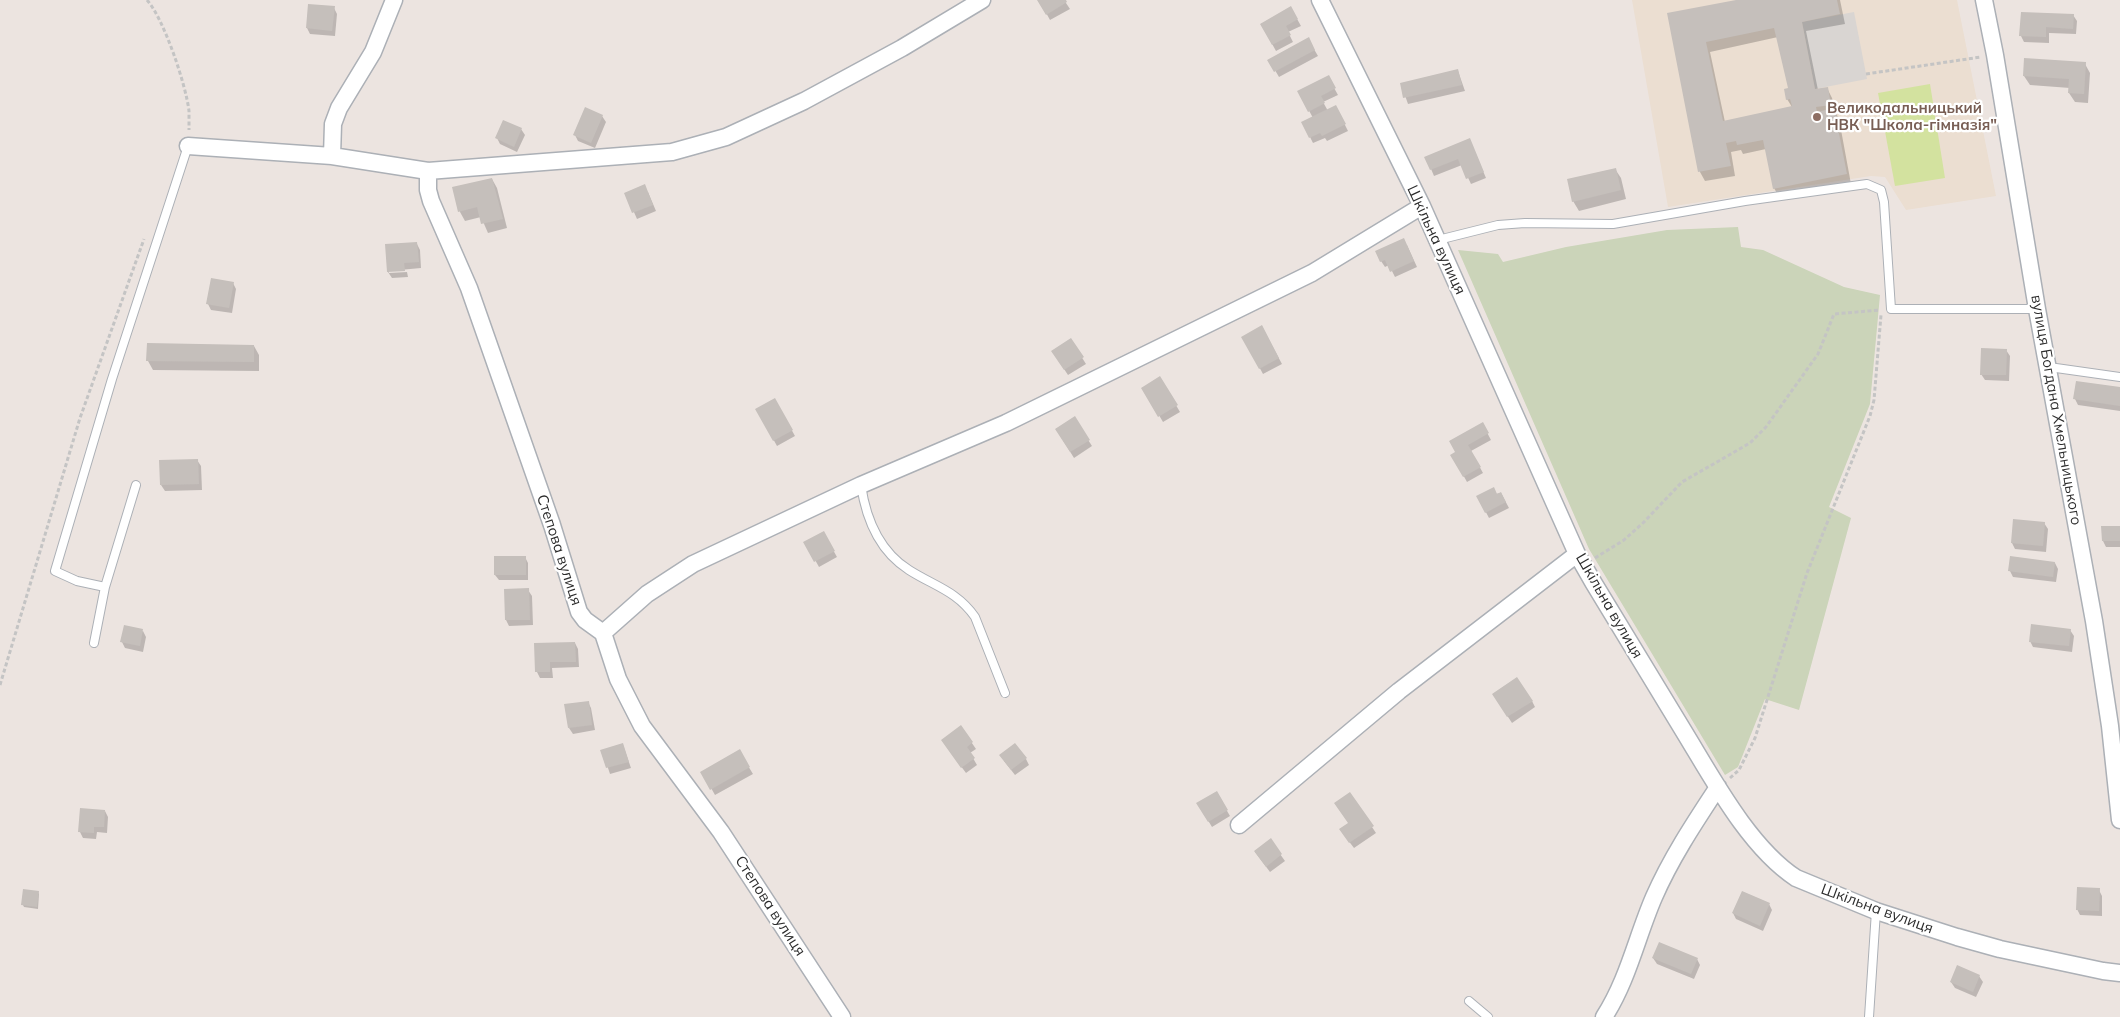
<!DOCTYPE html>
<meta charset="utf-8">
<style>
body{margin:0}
canvas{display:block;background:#ece4e0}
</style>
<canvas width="2120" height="1017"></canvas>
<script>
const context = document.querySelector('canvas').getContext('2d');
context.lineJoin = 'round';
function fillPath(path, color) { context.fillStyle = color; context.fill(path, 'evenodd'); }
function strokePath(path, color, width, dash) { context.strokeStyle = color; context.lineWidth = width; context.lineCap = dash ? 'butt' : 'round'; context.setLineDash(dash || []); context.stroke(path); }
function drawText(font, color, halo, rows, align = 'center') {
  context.font = font + ' Mulish,sans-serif'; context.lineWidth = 4.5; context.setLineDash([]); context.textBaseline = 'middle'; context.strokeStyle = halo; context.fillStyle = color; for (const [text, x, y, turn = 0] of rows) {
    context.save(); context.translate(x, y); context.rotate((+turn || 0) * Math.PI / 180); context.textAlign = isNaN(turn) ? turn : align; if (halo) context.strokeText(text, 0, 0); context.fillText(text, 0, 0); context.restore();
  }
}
fillPath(new Path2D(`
 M1632 0H1957L1996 196 1906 210 1885 177 1871 176 1668 207Z`), '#ebded1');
fillPath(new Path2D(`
 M1738 227 1741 247 1763 250 1844 287 1880 295 1870 404 1829 507 1851 518 1799 710 1765 699 1738 767 1725 775 1589 549 1458 250 1498 254 1503 262 1566 247 1667 230Z`), '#cbd4b9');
fillPath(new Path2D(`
 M1930 84 1945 178 1895 186 1878 93Z`), '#d3e29f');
fillPath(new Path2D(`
 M1854 12 1867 79 1815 89 1802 22Z`), '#d9d5d2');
fillPath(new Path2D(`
 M1039 0H1064L1070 9 1050 20Z
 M1743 0H1840L1845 24 1806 31 1818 90 1827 88 1832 98 1836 113 1839 119 1851 184 1779 197 1774 188 1766 149 1743 154 1741 150 1731 152 1735 176 1705 181 1700 172 1669 14ZM1778 37 1789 89 1787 99 1792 107 1725 122 1710 52Z
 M334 8 337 14 335 36 310 34 307 28Z
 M1291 8 1301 26 1288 32 1293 42 1276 51 1261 24Z
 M2073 15 2077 21 2076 34 2049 33V43L2024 42 2021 36Z
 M1308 39 1318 56 1279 77 1269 60Z
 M2085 64 2090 73 2088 103 2075 102 2069 93 2070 88 2030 85 2024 76Z
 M1458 71 1465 91 1408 104 1401 84Z
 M1328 77 1338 95 1323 102 1328 111 1339 113 1348 131 1327 141 1325 138 1313 143 1310 137 1313 118 1299 92Z
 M602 116 606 122 595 148 578 141 575 135Z
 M521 129 525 135 517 152 500 144 497 138Z
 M1470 140 1486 178 1471 184 1462 165 1434 176 1426 157Z
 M1615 169 1621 178 1626 199 1579 211 1573 201Z
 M492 179 497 188 507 228 488 233 481 217 465 221 460 212 454 188Z
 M648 192 656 211 637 219 626 194Z
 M417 244 420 250 421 268 389 271V273L407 272 408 277 392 278 388 272 387 246Z
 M1407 245 1417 267 1395 277 1389 265 1385 267 1381 261Z
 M233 283 236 289 232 313 211 310 208 304Z
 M1262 327 1282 364 1263 374 1243 337Z
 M1071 340 1086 364 1068 375 1056 357Z
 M148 345 254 346 259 355V371L153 370 148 361Z
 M2006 350 2010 356 2009 381 1985 380 1981 374Z
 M1160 378 1180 412 1163 422 1143 388Z
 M2120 388V411L2078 405 2075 399Z
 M775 400 795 436 777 446 757 410Z
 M1074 418 1092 446 1074 458 1056 429Z
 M1482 423 1491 440 1471 451 1483 473 1467 482 1452 455 1457 452Z
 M197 460 201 466 202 490 165 491 161 485Z
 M1501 493 1509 508 1489 518 1478 497Z
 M2044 523 2048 529 2046 552 2015 549 2012 543Z
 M2120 527V547H2106L2103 541Z
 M823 532 837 557 819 567 805 542Z
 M525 557 528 563V580H499L495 575Z
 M2055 563 2058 569 2056 582 2013 577 2010 571Z
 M528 590 532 596 533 625 509 626 506 620Z
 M2070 630 2074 636 2072 652 2033 647 2030 641Z
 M143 631 146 637 143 652 125 648 122 642Z
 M575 643 578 649 579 667 552 668 553 678H540L537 672 536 644Z
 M1497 700 1532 701 1535 707 1512 723Z
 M588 702 591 708 595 730 573 734 569 728Z
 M961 727 976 749 970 753 977 765 966 773 946 746Z
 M623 745 631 768 610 774 602 750Z
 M739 751 753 774 715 795 702 772Z
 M1026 759 1029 765 1015 775 1004 761Z
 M1216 792 1230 816 1212 827 1198 804Z
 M1350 794 1376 833 1354 848 1344 835 1349 823Z
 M105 811 108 817 107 833 97 832 96 839 83 838 80 832Z
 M1270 840 1285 861 1270 872 1255 852Z
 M2099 890 2102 896V916L2080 915 2077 909Z
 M38 892 39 894 38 909 24 907 23 905Z
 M1769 904 1772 910 1763 931 1736 919 1733 913Z
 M1653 958 1697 959 1700 965 1694 979 1657 964Z
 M1979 976 1983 982 1976 997 1955 988 1951 982Z`), '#0003');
fillPath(new Path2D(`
 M1037 0H1066L1067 2 1046 15Z
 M1736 0H1837L1840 14 1802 22 1815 89 1828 87 1831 105 1816 107 1817 112 1834 108 1847 174 1773 189 1763 140 1737 145 1736 141 1726 143 1731 166 1698 172 1667 13ZM1774 28 1788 88 1784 89 1786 100 1790 99 1792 106 1723 121 1706 42Z
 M308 4 335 6 332 31 306 28Z
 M1291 6 1298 19 1286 26 1291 35 1272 45 1260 24Z
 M2021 12 2074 14 2073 29 2046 27V37L2019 36Z
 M1309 37 1315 50 1274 72 1267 60Z
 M2024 58 2086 62 2084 94 2068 93 2069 79 2023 76Z
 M1458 69 1462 85 1403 98 1400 83Z
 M1329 75 1336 88 1321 96 1325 103 1308 112 1297 91Z
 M1336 105 1346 124 1322 136 1320 133 1309 138 1301 122Z
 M585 107 603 115 591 143 573 135Z
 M503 120 522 128 514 147 495 138Z
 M1470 138 1484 172 1466 179 1458 159 1430 170 1424 157Z
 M1616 168 1621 190 1572 202 1567 179Z
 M492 178 503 219 481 224 477 207 458 212 452 187Z
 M645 184 653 205 632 213 624 193Z
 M1404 238 1414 261 1390 272 1385 260 1380 262 1375 251Z
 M417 242 419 262 404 263 405 271 387 272 385 244Z
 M211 278 234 282 229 308 206 304Z
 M1262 325 1279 358 1259 369 1241 337Z
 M1071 338 1084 357 1064 370 1051 351Z
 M147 343 254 345V362L146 361Z
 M1981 348 2007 349 2006 375H1980Z
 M1160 376 1178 405 1158 417 1141 388Z
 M2076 381 2120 387V406L2073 399Z
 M775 398 793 430 773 441 755 409Z
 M1075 416 1090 440 1070 452 1055 429Z
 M1483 422 1489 433 1468 445 1481 467 1463 477 1450 455 1455 452 1449 441Z
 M198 459 199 484 160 485 159 460Z
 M1494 487 1497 494 1501 492 1506 502 1485 513 1476 496Z
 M2013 519 2045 522 2043 546 2011 543Z
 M2101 526H2120V541H2102Z
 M824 531 835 551 814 562 803 542Z
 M494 556H526V575H494Z
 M2010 556 2055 562 2053 577 2008 571Z
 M529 588 530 620H505L504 589Z
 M2031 624 2071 629 2069 646 2029 642Z
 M124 625 143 629 140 646 120 642Z
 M575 642 576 662H550V672H535L534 643Z
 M1517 677 1533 701 1507 717 1492 694Z
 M589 701 592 725 568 728 564 704Z
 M961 725 973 742 967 747 975 758 961 768 941 740Z
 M623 743 629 762 606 768 600 750Z
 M1015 743 1027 758 1011 770 999 755Z
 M740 749 750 767 710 790 700 772Z
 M1217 791 1228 810 1208 822 1196 803Z
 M1350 792 1374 826 1349 843 1339 829 1348 823 1334 803Z
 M80 808 105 810 104 827H94V833L78 832Z
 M1271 838 1282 854 1266 867 1254 851Z
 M2077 887 2100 888 2099 911 2076 910Z
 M23 889 39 891 37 907 21 905Z
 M1742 891 1770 903 1760 926 1732 913Z
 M1659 942 1698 958 1691 974 1652 958Z
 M1957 965 1980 975 1973 992 1950 982Z`), '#c5bfbb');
const lane = new Path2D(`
 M1438 240 1498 225 1525 223 1613 224 1745 201 1867 184 1881 190 1884 202 1891 309H2037
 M2049 367 2120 377
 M861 485C866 519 879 551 909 570 934 586 957 591 975 617L1005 693
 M105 587 77 581 55 571 112 379 188 146
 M94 643 105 587 136 485
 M1469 1001 1488 1017
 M1869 1017 1876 911`);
const street = new Path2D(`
 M1320 0 1422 206 1577 554 1593 582C1624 633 1655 684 1686 735 1714 781 1750 848 1796 878L1876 911 1957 937 2000 949 2103 971 2120 973
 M1984 0 1995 55 2037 309 2094 621 2110 726 2120 820
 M188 146 332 156 428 171 672 152 726 137 804 101 902 48 982 0
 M332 156 333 124 339 108 373 52 394 0
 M428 171V190L431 201 469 288 552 525 579 612 585 620 603 633 618 679 642 726 721 832 842 1017
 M603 633 647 594 693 564 861 485 1006 423 1312 273 1422 206
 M1239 825 1399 691 1577 554
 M1604 1017C1628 980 1637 936 1654 897 1671 858 1695 822 1718 787`);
strokePath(lane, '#acb0b6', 10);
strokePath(street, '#acb0b6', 19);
strokePath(new Path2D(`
 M147 0C164 19 186 85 189 111 189 117 189 124 189 130
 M1866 74 1981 57
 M1595 558 1624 540 1643 523 1682 482 1750 443 1766 427 1818 354 1834 314 1880 310
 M0 685 80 418 144 239
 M1730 778 1739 770 1755 738 1807 573 1870 416 1874 400 1881 315`), '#c4c4c4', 3, [4, 2.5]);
strokePath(lane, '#fff', 8);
strokePath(street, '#fff', 16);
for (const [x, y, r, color] of [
 [1817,117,5,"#8d6e63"]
]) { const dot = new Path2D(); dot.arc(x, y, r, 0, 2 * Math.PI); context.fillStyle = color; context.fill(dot); strokePath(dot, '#fff', 2); }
drawText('bold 15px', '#785e54', '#fff', [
 ["Великодальницький",1827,108],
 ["НВК \"Школа-гімназія\"",1827,125]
], 'left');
drawText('15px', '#2c2c2c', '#fff', [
 ["Шкільна вулиця",1436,240,65],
 ["вулиця Богдана Хмельницького",2056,410,80],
 ["Степова вулиця",559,550,72],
 ["Шкільна вулиця",1609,606,60],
 ["Степова вулиця",770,906,57],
 ["Шкільна вулиця",1877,909,20]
]);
</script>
